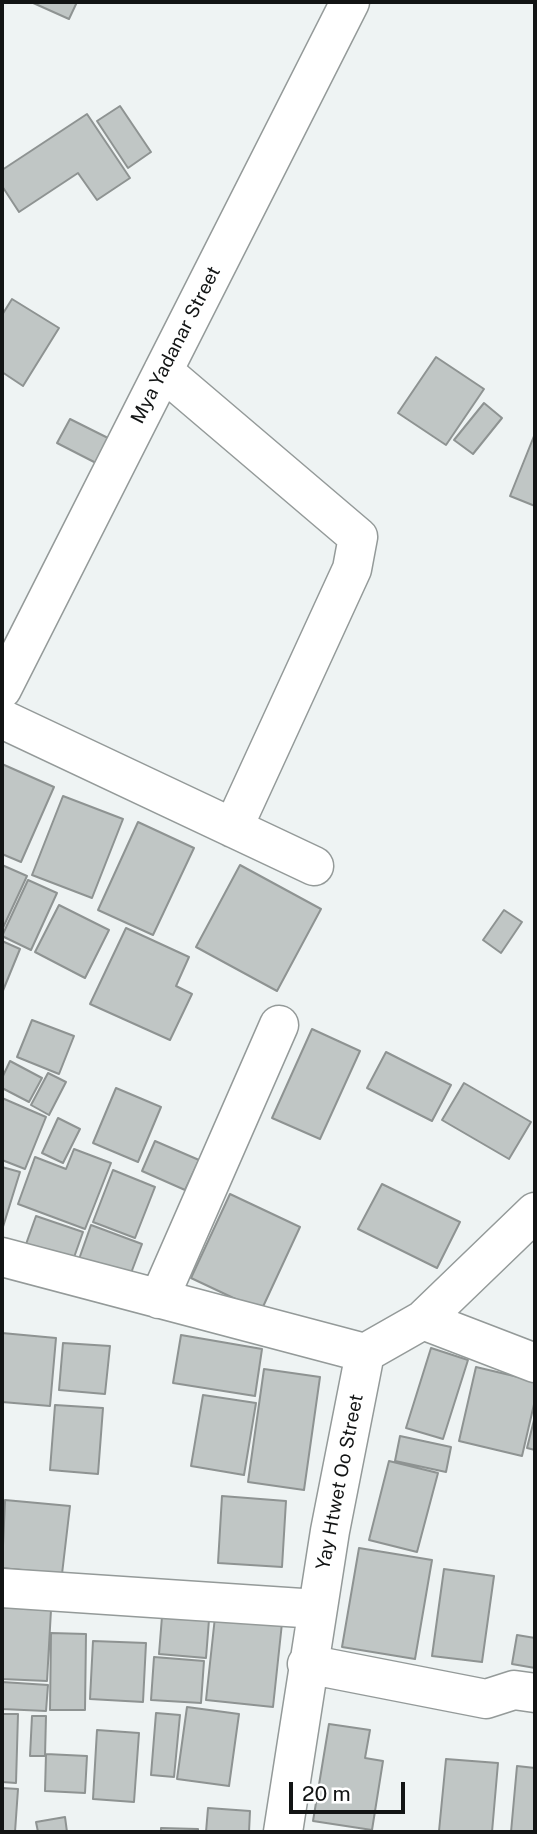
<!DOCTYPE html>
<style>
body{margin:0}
#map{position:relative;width:537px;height:1834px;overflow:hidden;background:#eef3f3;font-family:"Public Sans",sans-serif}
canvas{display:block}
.frame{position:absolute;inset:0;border:4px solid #121414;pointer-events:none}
.scale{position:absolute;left:289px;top:1782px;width:116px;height:32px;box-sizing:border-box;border:4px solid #121414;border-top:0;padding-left:9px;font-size:21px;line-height:24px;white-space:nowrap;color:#121414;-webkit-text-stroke:5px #fff;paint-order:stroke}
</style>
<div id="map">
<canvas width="537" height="1834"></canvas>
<div class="frame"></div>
<div class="scale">20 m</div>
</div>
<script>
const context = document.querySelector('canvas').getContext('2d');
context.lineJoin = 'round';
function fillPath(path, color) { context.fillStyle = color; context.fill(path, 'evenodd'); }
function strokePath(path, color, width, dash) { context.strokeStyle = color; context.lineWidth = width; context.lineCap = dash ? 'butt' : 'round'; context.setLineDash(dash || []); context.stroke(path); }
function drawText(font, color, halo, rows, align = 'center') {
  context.font = font + ' "Public Sans",sans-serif'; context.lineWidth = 7; context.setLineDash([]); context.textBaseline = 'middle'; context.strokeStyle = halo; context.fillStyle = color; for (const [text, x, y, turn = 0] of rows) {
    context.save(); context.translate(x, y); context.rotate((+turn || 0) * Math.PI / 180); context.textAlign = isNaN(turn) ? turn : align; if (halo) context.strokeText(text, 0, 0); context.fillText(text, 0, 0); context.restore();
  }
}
const building = new Path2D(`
 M31 2H77L69 19Z
 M120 106 151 152 128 168 97 121Z
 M87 114 130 178 97 200 78 173 19 212 2 186V170Z
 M12 299 59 328 23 386 2 372V315Z
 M436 357 484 389 446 445 398 413Z
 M484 403 502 418 473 454 454 440Z
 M70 419 110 439 98 464 57 443Z
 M534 436 535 437V506L510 496Z
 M2 764 54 787 21 862 2 854Z
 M63 796 123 819 92 898 32 875Z
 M138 822 194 848 153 935 98 910Z
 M2 865 27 876 2 930Z
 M240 865 321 909 277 991 196 947Z
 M28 880 57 893 31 950 2 936Z
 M59 905 109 930 85 978 35 952Z
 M504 910 522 922 501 953 483 940Z
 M126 928 189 957 176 986 192 994 170 1040 90 1004Z
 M2 941 20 949 2 993Z
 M32 1020 74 1036 59 1074 17 1057Z
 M312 1029 360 1051 320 1139 272 1118Z
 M386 1052 451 1085 432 1121 367 1088Z
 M10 1061 42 1078 29 1102 2 1088V1078Z
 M48 1073 66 1082 49 1115 31 1105Z
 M464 1083 531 1122 509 1159 442 1120Z
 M116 1088 161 1107 138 1162 93 1143Z
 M2 1098 46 1117 25 1169 2 1160Z
 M58 1118 80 1129 63 1163 42 1153Z
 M155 1141 199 1160 185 1190 142 1171Z
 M74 1149 111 1163 85 1229 18 1204 35 1157 66 1169Z
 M2 1167 20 1172 2 1230Z
 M113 1170 155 1187 135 1238 93 1222Z
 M382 1184 460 1222 437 1268 358 1229Z
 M230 1194 300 1227 261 1311 191 1278Z
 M36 1216 83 1232 72 1263 25 1247Z
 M91 1225 142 1244 128 1281 78 1262Z
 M2 1333 56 1338 50 1406 2 1402Z
 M181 1335 262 1349 255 1396 173 1383Z
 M63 1343 110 1346 105 1394 59 1390Z
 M431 1348 468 1360 443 1439 406 1428Z
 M476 1367 535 1381V1400L522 1456 459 1441Z
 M264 1369 320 1377 304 1490 248 1482Z
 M203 1395 256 1403 244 1475 191 1466Z
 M55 1405 103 1408 98 1474 50 1470Z
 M535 1416V1450L527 1448Z
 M400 1436 451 1447 446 1472 395 1461Z
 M389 1461 438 1473 417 1552 369 1540Z
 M222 1496 286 1501 282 1567 218 1563Z
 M5 1500 70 1506 62 1574 2 1568Z
 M359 1548 432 1560 415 1659 342 1647Z
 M444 1569 494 1576 482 1662 432 1656Z
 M163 1604 210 1607 206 1658 159 1654Z
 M2 1607 51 1610 47 1681 2 1679Z
 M215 1617 282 1623 273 1707 206 1700Z
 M51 1633 86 1634 85 1710H50Z
 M517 1635 535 1638V1668L512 1664Z
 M93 1641 146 1643 143 1702 90 1699Z
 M154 1657 204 1661 201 1703 151 1700Z
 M2 1682 48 1685 46 1711 2 1709Z
 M187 1707 239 1714 229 1786 177 1779Z
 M156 1713 180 1715 174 1777 151 1775Z
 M2 1714H18L16 1783 2 1782Z
 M32 1716H46L45 1756H30Z
 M329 1724 370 1730 365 1758 383 1761 372 1830 313 1821Z
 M97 1730 139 1733 134 1802 93 1799Z
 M46 1754 87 1756 85 1793 45 1791Z
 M446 1759 498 1763 492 1832 439 1831Z
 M517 1766 535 1768V1832H511Z
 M2 1788 18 1789 15 1832H2Z
 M208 1808 250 1811 249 1832H206Z
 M65 1817 67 1832H38L36 1822Z
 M161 1828 198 1829V1832H161Z`);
fillPath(building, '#c0c6c5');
strokePath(building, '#8e9392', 2);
const minor = new Path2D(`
 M163 371 358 537 352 569 233 828
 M2 689 350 2
 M2 719 314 866
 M2 1257 365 1353
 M159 1299 279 1025
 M423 1320 535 1363
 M2 1588 317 1609
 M307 1664 486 1699 514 1690 535 1693
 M283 1832 330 1531 365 1353 423 1320 535 1212`);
strokePath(minor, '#949a99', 41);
strokePath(minor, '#fff', 38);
drawText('19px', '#121414', '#fff', [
 ["Mya Yadanar Street",176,345,-63],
 ["Yay Htwet Oo Street",340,1482,-79]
]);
</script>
